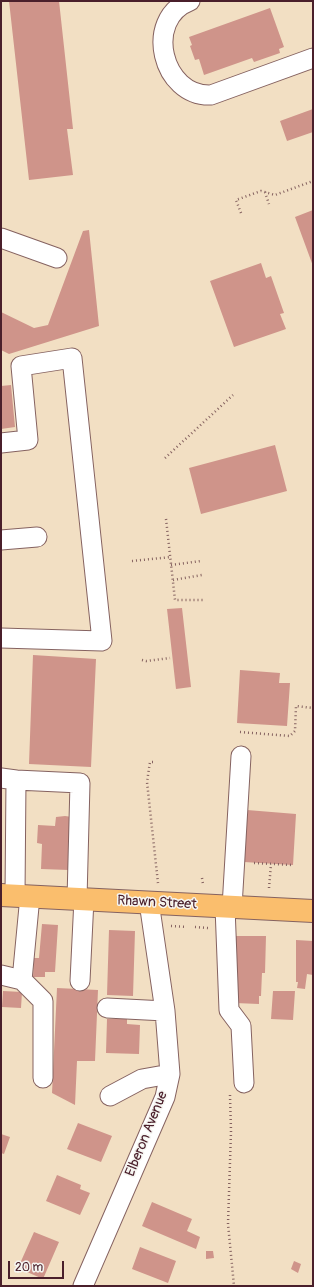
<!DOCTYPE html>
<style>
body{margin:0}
#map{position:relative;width:314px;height:1287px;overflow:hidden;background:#f2dfc3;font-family:Pangolin,sans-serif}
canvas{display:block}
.frame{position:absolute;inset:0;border:2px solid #4a1f2b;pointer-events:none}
.scale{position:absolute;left:8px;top:1261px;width:56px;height:18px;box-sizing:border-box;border:2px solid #4a1f2b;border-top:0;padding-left:5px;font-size:12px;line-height:14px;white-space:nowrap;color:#4a1f2b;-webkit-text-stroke:3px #f6f6f2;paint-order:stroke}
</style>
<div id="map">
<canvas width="314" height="1287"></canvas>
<div class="frame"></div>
<div class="scale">20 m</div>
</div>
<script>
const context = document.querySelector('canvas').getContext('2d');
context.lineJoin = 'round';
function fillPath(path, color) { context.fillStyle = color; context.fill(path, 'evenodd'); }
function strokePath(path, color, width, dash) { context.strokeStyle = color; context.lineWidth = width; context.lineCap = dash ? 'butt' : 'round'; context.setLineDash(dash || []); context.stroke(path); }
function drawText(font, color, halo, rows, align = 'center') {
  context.font = font + ' Pangolin,sans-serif'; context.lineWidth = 3; context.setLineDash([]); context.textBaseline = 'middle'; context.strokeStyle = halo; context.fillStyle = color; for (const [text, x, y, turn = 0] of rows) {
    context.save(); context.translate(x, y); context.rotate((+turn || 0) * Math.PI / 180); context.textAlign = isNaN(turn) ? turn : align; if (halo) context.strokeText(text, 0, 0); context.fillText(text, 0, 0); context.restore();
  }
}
fillPath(new Path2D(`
 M9 1H59L73 129H67L73 175 29 180Z
 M270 8 284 47 279 49 280 53 254 62 252 58 204 75 199 59 195 60 190 46 192 45 189 37Z
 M313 109V132L287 141 280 121Z
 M313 210V266L295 217Z
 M89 230 99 326 9 354 1 350V312L34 328 48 325 83 231Z
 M261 263 266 278 271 276 284 313 280 314 286 329 234 347 210 281Z
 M11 385 15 427 1 429V386Z
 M275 445 287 491 201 514 189 468Z
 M182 608 191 687 176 689 167 609Z
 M33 655 96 659 91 767 29 764Z
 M240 670 280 673 279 683H290L287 726 237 723Z
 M247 810 296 814 293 865 244 862Z
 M65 816 72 817 69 870 41 869 42 844 37 843 38 825 55 826 56 817Z
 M42 924 58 925 55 972H45V977H33L34 958H39Z
 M109 930 135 931 133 996 107 995Z
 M231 936H266L265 973H262L261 996H259V1004L235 1003Z
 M296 940 313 941V975L307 974 305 989 297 988 298 982H296Z
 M57 988 98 990 95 1061H77L75 1105 52 1093Z
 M3 991 22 992 21 1008 2 1007Z
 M273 991H295L293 1020 271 1019Z
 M107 1019H127V1024L140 1025 139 1054 106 1053Z
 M78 1123 112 1136 101 1162 67 1149Z
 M1 1134 10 1137 4 1154 1 1153Z
 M57 1175 81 1185 80 1189 90 1193 80 1215 46 1201Z
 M152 1202 192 1219 187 1231 200 1237 196 1249 142 1226Z
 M34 1232 59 1242 43 1279 18 1268Z
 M140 1247 176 1261 168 1283 132 1269Z
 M206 1251H213L214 1258 206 1259Z
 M294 1261 301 1264 298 1273 291 1269Z`), '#cf948a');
const minor = new Path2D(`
 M190 1C143 19 162 97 211 95L313 58
 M1 238 57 258
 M1 443 28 440 21 366 72 358 102 641 1 638
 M1 540 37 537
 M1 778 16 780 15 895
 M16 780 80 783 77 899
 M225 907 229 1010 241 1026 244 1083
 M232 907 241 756
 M1 975 22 980 30 896
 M22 980 43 1001V1078
 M80 981 84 899
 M107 1008 165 1011
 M110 1096 142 1079 170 1074
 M83 1286 165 1097 170 1074 165 1011 149 902`);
const major = new Path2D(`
 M1 895 313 911`);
strokePath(minor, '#856260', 21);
strokePath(major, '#856260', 24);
strokePath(new Path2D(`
 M265 192 269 204
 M241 213 236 200 261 191 275 195 313 181
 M165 458 233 395
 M166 519 175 600H204
 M132 561 171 557
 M171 565 201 561
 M173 580 202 575
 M142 660 146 661 170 658
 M240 732 290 736 295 731 296 706 313 708
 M153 762H150L147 782 158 883
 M254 863 293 865
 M202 878 203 884
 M269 888 271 864
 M171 926 186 927
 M195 927 208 928
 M230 1095 231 1131 228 1224 234 1286`), '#856260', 2.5, [1, 3]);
strokePath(minor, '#fff', 19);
strokePath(major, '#fabe6d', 22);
drawText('14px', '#4a1f2b', '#f6f6f2', [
 ["Rhawn Street",157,903,3],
 ["Elberon Avenue",147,1134,-68]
]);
</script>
